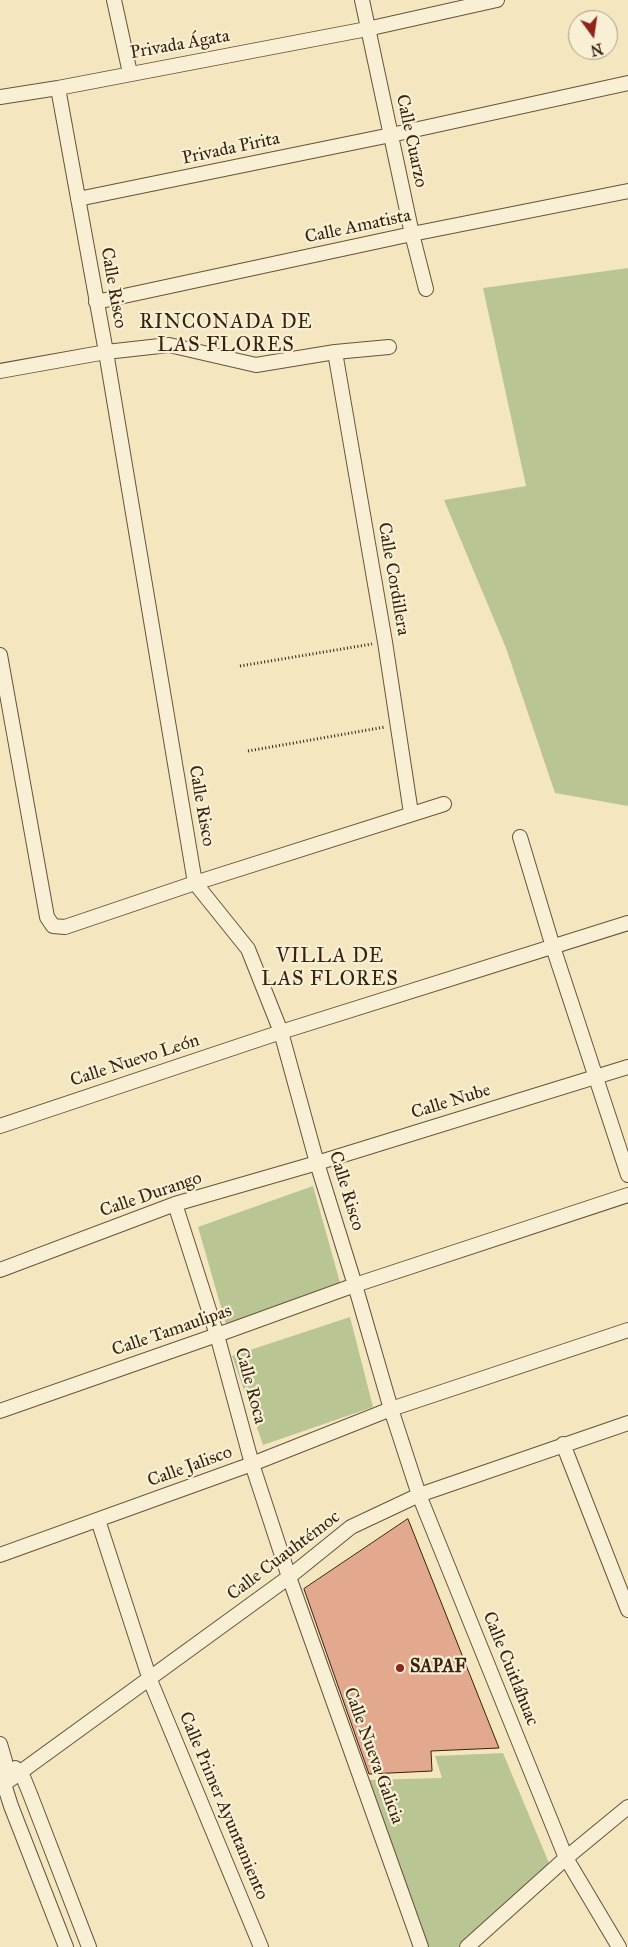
<!DOCTYPE html>
<meta charset="utf-8">
<style>
body{margin:0}
#map{position:relative;width:628px;height:1947px;overflow:hidden;background:#f4e6bf;font-family:"IM FELL Great Primer",serif}
canvas{display:block}
.north{position:absolute;left:568px;top:10px;width:50px;height:50px;box-sizing:border-box;background:#f8efd5;border:1px solid #aa9d85;border-radius:50%;rotate:166deg;font-size:14px;font-weight:700;line-height:20px;text-align:center;color:#36220e}
.north::after{content:'';display:block;margin:auto;width:18px;height:22px;background:#8f2418;clip-path:polygon(50% 0,100% 100%,50% 72%,0 100%)}
</style>
<div id="map">
<canvas width="628" height="1947"></canvas>
<div class="north">N</div>
</div>
<script>
const context = document.querySelector('canvas').getContext('2d');
context.lineJoin = 'round';
function fillPath(path, color) { context.fillStyle = color; context.fill(path, 'evenodd'); }
function strokePath(path, color, width, dash) { context.strokeStyle = color; context.lineWidth = width; context.lineCap = dash ? 'butt' : 'round'; context.setLineDash(dash || []); context.stroke(path); }
function drawText(font, color, halo, rows, align = 'center') {
  context.font = font + ' "IM FELL Great Primer",serif'; context.lineWidth = 4.5; context.setLineDash([]); context.textBaseline = 'middle'; context.strokeStyle = halo; context.fillStyle = color; for (const [text, x, y, turn = 0] of rows) {
    context.save(); context.translate(x, y); context.rotate((+turn || 0) * Math.PI / 180); context.textAlign = isNaN(turn) ? turn : align; if (halo) context.strokeText(text, 0, 0); context.fillText(text, 0, 0); context.restore();
  }
}
fillPath(new Path2D(`
 M628 268V806L555 793 506 648 444 500 526 486 483 288Z
 M313 1186 341 1286 227 1328 198 1227Z
 M350 1317 373 1407 263 1445 232 1356Z
 M503 1753 549 1863 459 1947H428L368 1780 442 1778 435 1756Z`), '#b9c694');
const building = new Path2D(`
 M408 1519 499 1748 431 1751 432 1771 369 1774 304 1589Z`);
fillPath(building, '#e3a98e');
strokePath(building, '#36220e', 1);
const street = new Path2D(`
 M114 0 130 73
 M362 0 412 234 426 289
 M58 88 106 352 195 883 248 949 281 1032 317 1163 355 1285 391 1409 419 1495 566 1858 619 1947
 M0 97 58 88 367 29 497 0
 M78 199 391 135 628 83
 M96 302 412 234 628 191
 M335 352 385 642 411 813
 M0 371 106 352 169 345 256 365 335 352 389 347
 M0 655 47 917 53 926 65 927 195 883 444 804
 M520 837 553 947 628 1175
 M0 1126 281 1032 628 923
 M175 1204 217 1335 252 1464 289 1577 421 1947
 M0 1270 175 1204 317 1163 628 1067
 M0 1411 217 1335 355 1285 628 1195
 M563 1444 628 1610
 M98 1520 150 1680 261 1947
 M0 1555 252 1464 391 1409 628 1330
 M0 1744 5 1761 4 1784 11 1806 66 1947
 M15 1768 21 1772 30 1794 89 1947
 M0 1787 289 1577 351 1527 419 1495 628 1423
 M467 1947 566 1858 628 1807`);
strokePath(street, '#66533a', 16);
strokePath(new Path2D(`
 M240 666 372 644
 M248 751 385 727`), '#36220e', 3, [1, 2.5]);
strokePath(street, '#f8efd5', 14);
for (const [x, y, r, color] of [
 [400,1668,5,"#8f2418"]
]) { const dot = new Path2D(); dot.arc(x, y, r, 0, 2 * Math.PI); context.fillStyle = color; context.fill(dot); strokePath(dot, '#f8efd5', 2); }
drawText('18px', '#36220e', '#f8efd5', [
 ["Privada Ágata",180,45,-10],
 ["Calle Cuarzo",411,141,78],
 ["Privada Pirita",231,149,-12],
 ["Calle Amatista",358,227,-12],
 ["Calle Risco",113,288,80],
 ["Calle Cordillera",393,579,80],
 ["Calle Risco",201,806,80],
 ["Calle Nuevo León",135,1061,-18],
 ["Calle Nube",451,1102,-17],
 ["Calle Risco",346,1191,73],
 ["Calle Durango",151,1195,-19],
 ["Calle Tamaulipas",172,1331,-19],
 ["Calle Roca",250,1386,75],
 ["Calle Jalisco",190,1467,-20],
 ["Calle Cuauhtémoc",284,1556,-37],
 ["Calle Cuitláhuac",510,1669,68],
 ["Calle Nueva Galicia",373,1756,70],
 ["Calle Primer Ayuntamiento",223,1806,67]
]);
drawText('bold 18px', '#36220e', '#f8efd5', [
 ["SAPAF",410,1668]
], 'left');
context.letterSpacing = '1px';
drawText('20px', '#36220e', '#f8efd5', [
 ["RINCONADA DE",226,323],
 ["LAS FLORES",226,346],
 ["VILLA DE",330,957],
 ["LAS FLORES",330,980]
]);
context.letterSpacing = '0px';
</script>
